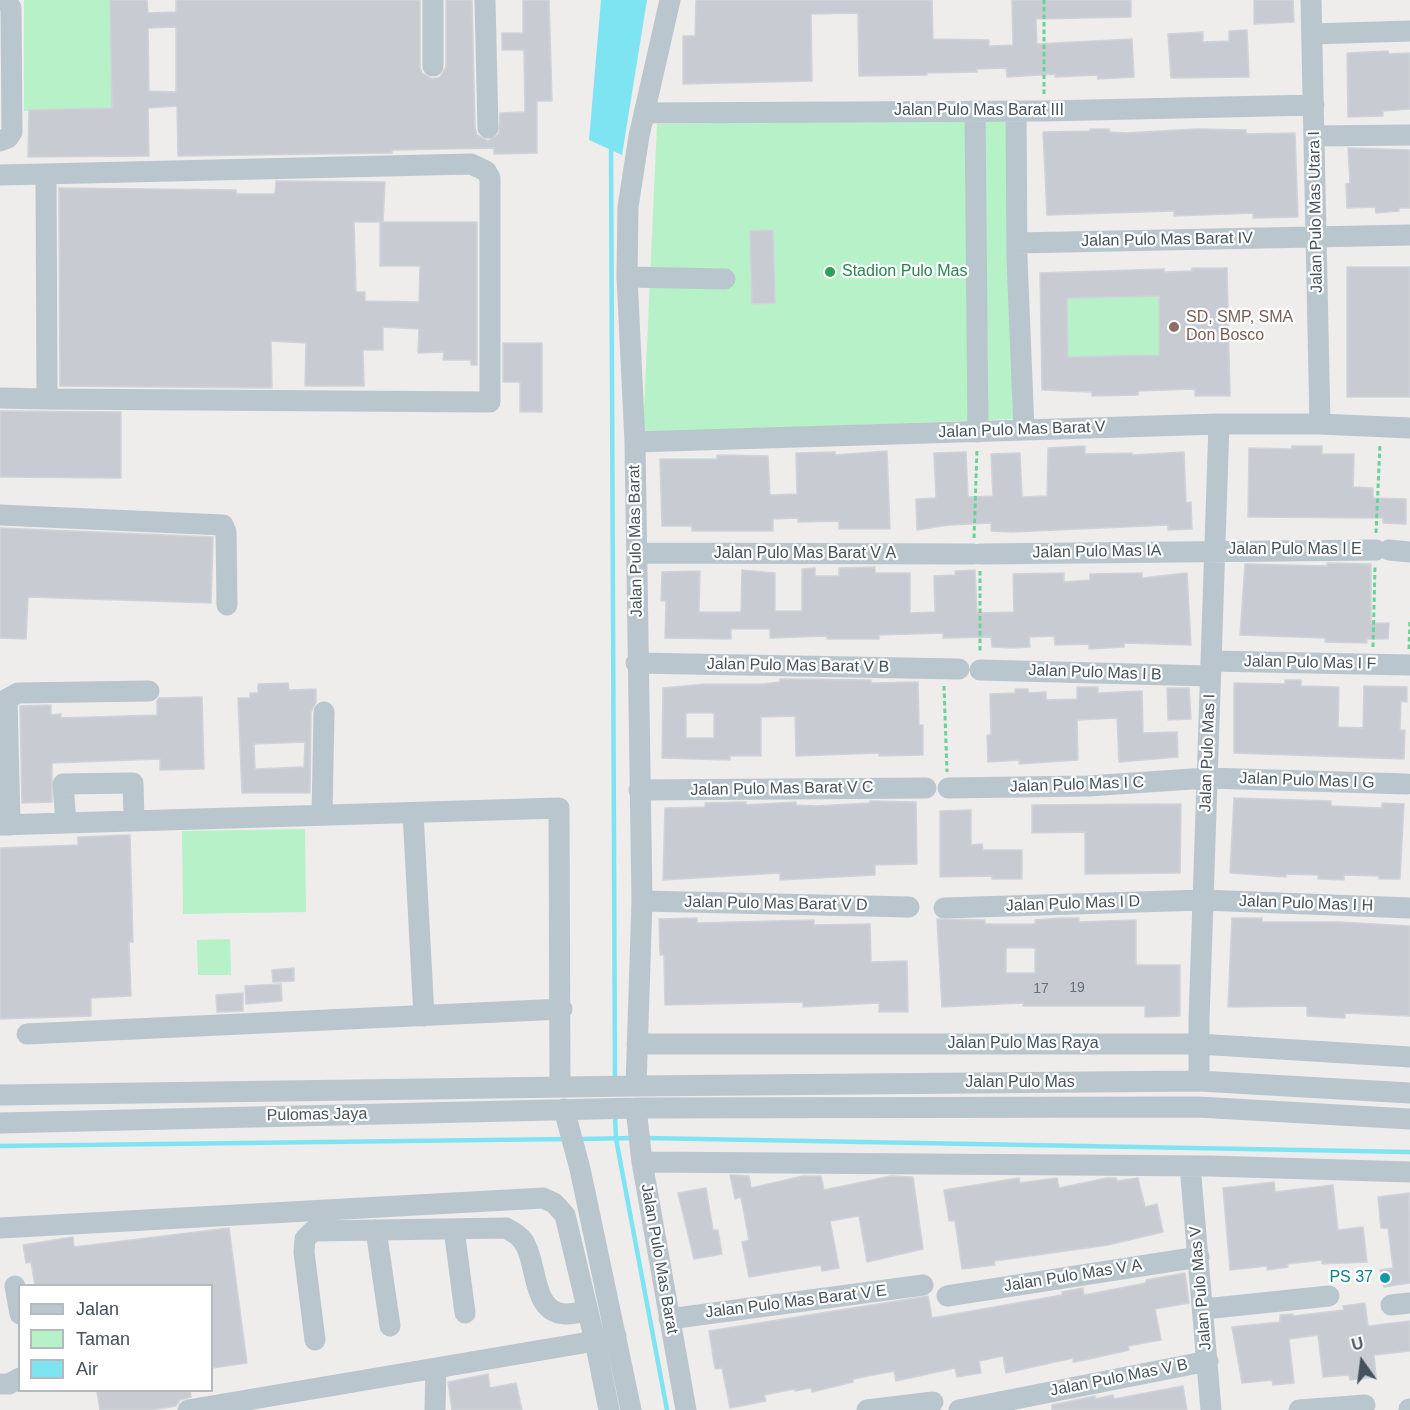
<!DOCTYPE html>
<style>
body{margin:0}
#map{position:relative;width:1410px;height:1410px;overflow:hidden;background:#efecec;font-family:Arial,sans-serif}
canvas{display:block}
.legend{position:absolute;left:18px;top:1284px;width:195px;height:108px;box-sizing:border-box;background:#fff;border:2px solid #b4babd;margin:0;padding:8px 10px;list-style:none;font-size:18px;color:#43525b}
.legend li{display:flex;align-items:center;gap:12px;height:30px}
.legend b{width:30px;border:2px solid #b4babd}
.north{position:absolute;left:1332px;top:1332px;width:60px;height:60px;-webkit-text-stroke:4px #fff;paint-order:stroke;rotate:346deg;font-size:16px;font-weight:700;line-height:24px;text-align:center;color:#43525b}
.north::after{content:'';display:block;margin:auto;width:21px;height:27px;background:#43525b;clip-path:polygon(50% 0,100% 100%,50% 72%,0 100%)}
</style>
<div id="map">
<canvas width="1410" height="1410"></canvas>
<ul class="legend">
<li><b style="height:8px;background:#b9c6cd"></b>Jalan</li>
<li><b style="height:16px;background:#b6f1c8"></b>Taman</li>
<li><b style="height:16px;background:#7fe4f2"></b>Air</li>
</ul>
<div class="north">U</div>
</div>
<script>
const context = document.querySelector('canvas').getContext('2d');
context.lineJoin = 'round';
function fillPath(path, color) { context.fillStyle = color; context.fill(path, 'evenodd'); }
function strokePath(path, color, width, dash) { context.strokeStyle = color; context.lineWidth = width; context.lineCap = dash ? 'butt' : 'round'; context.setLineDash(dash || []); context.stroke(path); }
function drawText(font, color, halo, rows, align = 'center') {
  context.font = font + ' Arial,sans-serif'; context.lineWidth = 4.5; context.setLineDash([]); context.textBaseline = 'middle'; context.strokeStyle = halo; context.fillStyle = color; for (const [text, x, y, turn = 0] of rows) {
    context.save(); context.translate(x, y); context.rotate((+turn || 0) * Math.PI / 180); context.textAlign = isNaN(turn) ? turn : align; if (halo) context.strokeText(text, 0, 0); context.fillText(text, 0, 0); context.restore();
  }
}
fillPath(new Path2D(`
 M24 0H110L112 108 24 111Z
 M1008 118 1013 419 643 433 657 124Z
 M1159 296 1160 367 1068 368 1067 298Z
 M305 829 306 912 183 914 182 831Z
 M230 939 231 975H198L197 940Z`), '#b6f1c8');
fillPath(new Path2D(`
 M601 0H647L622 155 589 140Z`), '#7fe4f2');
strokePath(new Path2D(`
 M611 146 615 1079
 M615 1114 616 1139 667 1410
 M645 1138 1410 1152
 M579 1139 633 1138
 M0 1146 567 1139`), '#7fe4f2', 4.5);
const building = new Path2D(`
 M110 0H147L148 13 176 12V0H420V67L422 73 432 79 440 77 446 67V0H472L475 128 477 135 488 141 499 134 500 113 525 112 524 50H502V33H523V0H549L552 101H537V153L494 154V148L392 150V153L178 156 177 106 148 108 149 156 28 157 29 110 112 108ZM176 27V92L149 91 148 28Z
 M696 0H932L933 39 989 40V46L1013 45 1012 0H1131V17L1036 19 1037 44 1132 39 1134 77 1098 79 1097 75 1055 77V74L1007 77 1006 68 977 69V72L927 73V75L859 76 858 13 811 14 812 81 683 84V36H695Z
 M1254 0H1293L1294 22 1254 24Z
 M1247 30 1249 77 1171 78 1168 34 1203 32V42L1229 41V31Z
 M1388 51 1389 54 1410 53V109L1383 111V116L1348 117 1347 53Z
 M1090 129H1109L1110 132 1125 133 1197 129 1246 130V134L1295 133 1298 217 1253 218V213L1174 216V211L1047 215 1043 132 1090 131Z
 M1348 148 1410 150V208H1399V211L1376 213 1375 207 1347 208 1346 184 1350 183Z
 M276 181 385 182 383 222H354L356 292H365V301L419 302 420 266H380V222H477V365H471V360H443L444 352 418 353 419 329 383 327V350H363L364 386H305L306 343 271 341 272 388 60 386 59 188 236 190V194H275Z
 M773 230 775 303 752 304 750 231Z
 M1347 267H1410V397H1347Z
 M1192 268H1227L1230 396H1195V389L1138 391V395L1092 396V392L1042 390 1040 273 1164 269V272L1192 271ZM1159 296V355L1068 357 1067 298Z
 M503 343H542V412H520V382H503Z
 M0 411 121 412V478L0 477Z
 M1085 446V454L1132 453V455L1184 452 1186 503 1191 502 1192 529 1168 530V525L1012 532 991 531V523L949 525 917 530 916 499 936 498 934 453 966 452 968 497 993 496 991 454 1020 453 1022 497 1047 496 1048 448Z
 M1292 446H1322V454H1354L1353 487 1373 488V498L1406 499V524L1383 523V518L1248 517 1249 448 1292 449Z
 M887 451 890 529H839V521L798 522V518L773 519V531H692V526H662L660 459H717V455L768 456 770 495 797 494 796 453 835 452V455Z
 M0 528 213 537 211 603 28 597 26 639 0 638Z
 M1327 563 1371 564V623H1389L1388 639H1367V643L1325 642V638L1240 635 1245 564 1327 566Z
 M875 567V573H910V613L935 612 934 576 955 575V571L975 570 977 613 1014 612 1013 574 1064 573V582L1090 580V574L1142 573V578L1187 573 1191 645 1124 643V647L1089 649V644L1055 645 1054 636 1029 637 1030 647 1012 648 992 647 991 637 943 638V633L879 635V639H827V636L770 638V629H731V639L665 638 666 601H661L662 572 700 571 699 612H741L742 570 775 573V611H802V569L815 568V576H839V568Z
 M780 679 871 680V683L918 682 919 725H923V755L879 756V753L796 756 795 716 761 717V756H730V760L662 758 663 688 705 684H764L780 682ZM686 713H714V738H686Z
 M1285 680H1301V686L1339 687 1338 727 1363 728 1364 686 1407 687V702L1401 701 1400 730H1405L1404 759 1234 753V683L1285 684Z
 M288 683 289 690 316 689V702L311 712 310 793H242L238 698H250V693H258V684ZM305 742 304 767 255 769 254 744Z
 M1077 687H1098V693L1142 691 1143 733 1177 732 1178 757 1119 762 1117 718 1077 720 1078 760 1019 764V760L988 762 987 735H991L990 694 1015 693V689H1028V693L1046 692V700L1077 699Z
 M1167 688H1189L1191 719 1168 720Z
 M202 697 204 769 160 770V759L52 763V802L22 803 20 706 51 705V715L61 714V718L157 715V701L159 698Z
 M1234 798 1331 801V806L1382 808V803L1404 804 1400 879H1379V876L1344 875V880L1318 879V875L1286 874V877L1230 873Z
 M870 801 916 802 917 864 875 865V875L780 880V873L663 880 665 808 705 807V803L746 802V805L796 802V805L816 806 870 803Z
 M1156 804H1181L1180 873 1085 874V832L1032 833V805Z
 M971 810V845L982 844 983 850H1022V879H992V876L940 877V811Z
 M130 835 133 942H129L131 996 91 998V1016L0 1019V848L78 845V837Z
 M697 918V923L814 920V925L870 924 871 962 907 961 908 1012H879V1003L803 1007V1002L665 1005 664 955H660L659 919Z
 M1060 918H1079V922L1136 920V965H1180V1016L1145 1017V1006H1023V1003L942 1007 937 919 985 920V924H1035V920ZM1006 948H1035V973H1006Z
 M1232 918H1262V922H1339L1410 926V1016L1345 1013V1018L1307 1016V1006L1228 1007Z
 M294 968V981L273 982 272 970Z
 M281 984 282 1001 246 1004 245 986Z
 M243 993V1011L217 1012 216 995Z
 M730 1175 749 1176 751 1188 803 1176H821L824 1190 891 1176 913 1177 923 1249 867 1262 859 1216 830 1221 839 1268 822 1271 821 1265 749 1277 742 1242 749 1240 741 1197 735 1199Z
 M1019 1178 1020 1183 1057 1178 1059 1188 1107 1178H1116L1117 1181 1138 1178 1145 1207 1157 1204 1163 1232 1108 1245 994 1261 995 1265 962 1269 955 1221H949L944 1190Z
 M1274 1182 1275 1192 1333 1185 1338 1230 1363 1227 1367 1262 1322 1264V1260L1287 1264 1288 1267 1267 1270V1266L1230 1270 1223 1188Z
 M706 1188 713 1230H718L722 1254 694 1259 678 1193Z
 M1409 1193 1410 1283 1384 1287 1380 1270 1393 1268 1388 1228H1381L1378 1197Z
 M229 1228 247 1363 212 1368V1286H35L31 1262 26 1263 23 1245 73 1237 74 1247Z
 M1185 1273 1189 1303 1155 1309 1161 1340 1128 1346 1129 1350 1085 1360 1073 1362V1358L1006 1373 1003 1356 979 1361 981 1373 957 1377 955 1368 896 1381 894 1371 853 1379V1382L812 1392 811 1388 795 1391V1389L764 1395 766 1401 730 1408 722 1368 715 1369 709 1331 928 1296 932 1318 1062 1295V1292L1083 1288 1084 1295 1126 1287 1146 1283V1280Z
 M1365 1303 1368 1326 1410 1321V1351L1374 1355 1376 1377 1350 1380 1349 1375 1323 1377 1318 1335 1289 1339 1294 1383 1273 1385 1272 1380 1242 1383 1232 1327 1280 1322V1315L1293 1314V1316L1344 1310 1343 1306Z
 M488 1374 490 1388 516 1383 522 1410H452L448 1382Z
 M1183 1386 1187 1410H1052V1405L1095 1396 1096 1399 1113 1395 1114 1399Z
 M105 1390H190L191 1397 180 1400 176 1406 151 1410H100L97 1392Z`);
fillPath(building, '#c8ccd2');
strokePath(building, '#cfd3d9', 1.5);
strokePath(new Path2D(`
 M1044 94V0
 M1376 533 1380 444
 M974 538 977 449
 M980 571V651
 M1373 647 1375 567
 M1409 649 1410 620
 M944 686 947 772`), '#6bd296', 3, [4.5, 3]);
strokePath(new Path2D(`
 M433 0V66
 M485 0 488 128
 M1311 0 1320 424
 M1312 34 1410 31
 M975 111 978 432
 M1016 111 1017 258 1024 430
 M644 113 1044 111 1314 105
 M1315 136 1410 135
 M0 141 8 138 12 132 11 8 6 0
 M0 175 471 164 486 171 490 178V402L47 399
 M1017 243 1410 235
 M627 277 725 279
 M0 398 47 399 46 174
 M635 442 1219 424H1320L1410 428
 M0 515 223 525 226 532 227 605
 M1389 550 1410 552
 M638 553 973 554
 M980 554 1376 550
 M1211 661 1410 665
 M636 663 959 669
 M980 670 1210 676
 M948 788 1088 786 1207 778 1407 784
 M639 790 926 788
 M413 813 424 1016
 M322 815 324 712
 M66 823 63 784 133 783 134 821
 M0 825 559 808 560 1087
 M10 825 7 699 18 693 149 691
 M642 901 909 907
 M944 908 1203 900 1410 908
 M27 1034 562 1009
 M637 1044H1198L1410 1057
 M1199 1081V1020L1219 424
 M636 1086 642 901 635 442 627 277 628 207 639 136 670 0
 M0 1095 636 1086 1199 1081 1410 1093
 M636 1108 642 1162 686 1410
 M564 1109 580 1169 631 1410
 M0 1123 636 1108 1198 1107 1410 1119
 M642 1162 1211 1166 1410 1172
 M1190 1166 1211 1410
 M0 1228 543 1198 554 1203 565 1215 595 1341 616 1336
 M454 1229 465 1313
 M376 1230 390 1326
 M15 1286 20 1314
 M947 1296 1199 1257
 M1391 1305 1410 1303
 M1204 1309 1329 1296
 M669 1319 923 1285
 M315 1340 304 1252 305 1239 313 1231 506 1228C515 1233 522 1237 526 1246 537 1267 533 1313 565 1314 572 1314 581 1312 588 1311
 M0 1384H9L20 1378
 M1409 1409H1410
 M188 1410 595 1341 609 1410
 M435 1410 436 1368
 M867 1410 933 1402
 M959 1410 1208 1361
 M1299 1410 1365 1405`), '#b9c6cd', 21);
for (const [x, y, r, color] of [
 [830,272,6,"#2e9e5b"],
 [1174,327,6,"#8d6e63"],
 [1385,1278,6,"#0f9aa8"]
]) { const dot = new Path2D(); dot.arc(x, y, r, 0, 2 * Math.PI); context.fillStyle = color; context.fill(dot); strokePath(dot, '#fff', 2); }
drawText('14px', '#647079', null, [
 ["19",1077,988],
 ["17",1041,989]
]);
drawText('16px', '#43525b', '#fff', [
 ["Jalan Pulo Mas Barat III",979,111],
 ["Jalan Pulo Mas Utara I",1316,212,-91],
 ["Jalan Pulo Mas Barat IV",1167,240,-1],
 ["Jalan Pulo Mas Barat V",1022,430,-2],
 ["Jalan Pulo Mas Barat",636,541,-91],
 ["Jalan Pulo Mas I E",1295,550],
 ["Jalan Pulo Mas IA",1097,552,-1],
 ["Jalan Pulo Mas Barat V A",805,554],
 ["Jalan Pulo Mas I F",1310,663,1],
 ["Jalan Pulo Mas Barat V B",798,666,1],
 ["Jalan Pulo Mas I B",1095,673,2],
 ["Jalan Pulo Mas I",1208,753,-88],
 ["Jalan Pulo Mas I G",1307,781,2],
 ["Jalan Pulo Mas I C",1077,785,-2],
 ["Jalan Pulo Mas Barat V C",782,789,-1],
 ["Jalan Pulo Mas Barat V D",776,904,1],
 ["Jalan Pulo Mas I D",1073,904,-2],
 ["Jalan Pulo Mas I H",1306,904,2],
 ["Jalan Pulo Mas Raya",1023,1044],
 ["Jalan Pulo Mas",1020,1083],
 ["Pulomas Jaya",317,1115,-1],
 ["Jalan Pulo Mas Barat",659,1259,80],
 ["Jalan Pulo Mas V A",1073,1276,-9],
 ["Jalan Pulo Mas V",1201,1288,-95],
 ["Jalan Pulo Mas Barat V E",796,1302,-7],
 ["Jalan Pulo Mas V B",1119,1378,-11]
]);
drawText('16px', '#27864d', '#fff', [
 ["Stadion Pulo Mas",842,272]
], 'left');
drawText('16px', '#785e54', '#fff', [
 ["SD, SMP, SMA",1186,318],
 ["Don Bosco",1186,336]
], 'left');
drawText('16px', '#0d838f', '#fff', [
 ["PS 37",1373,1278]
], 'right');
</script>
